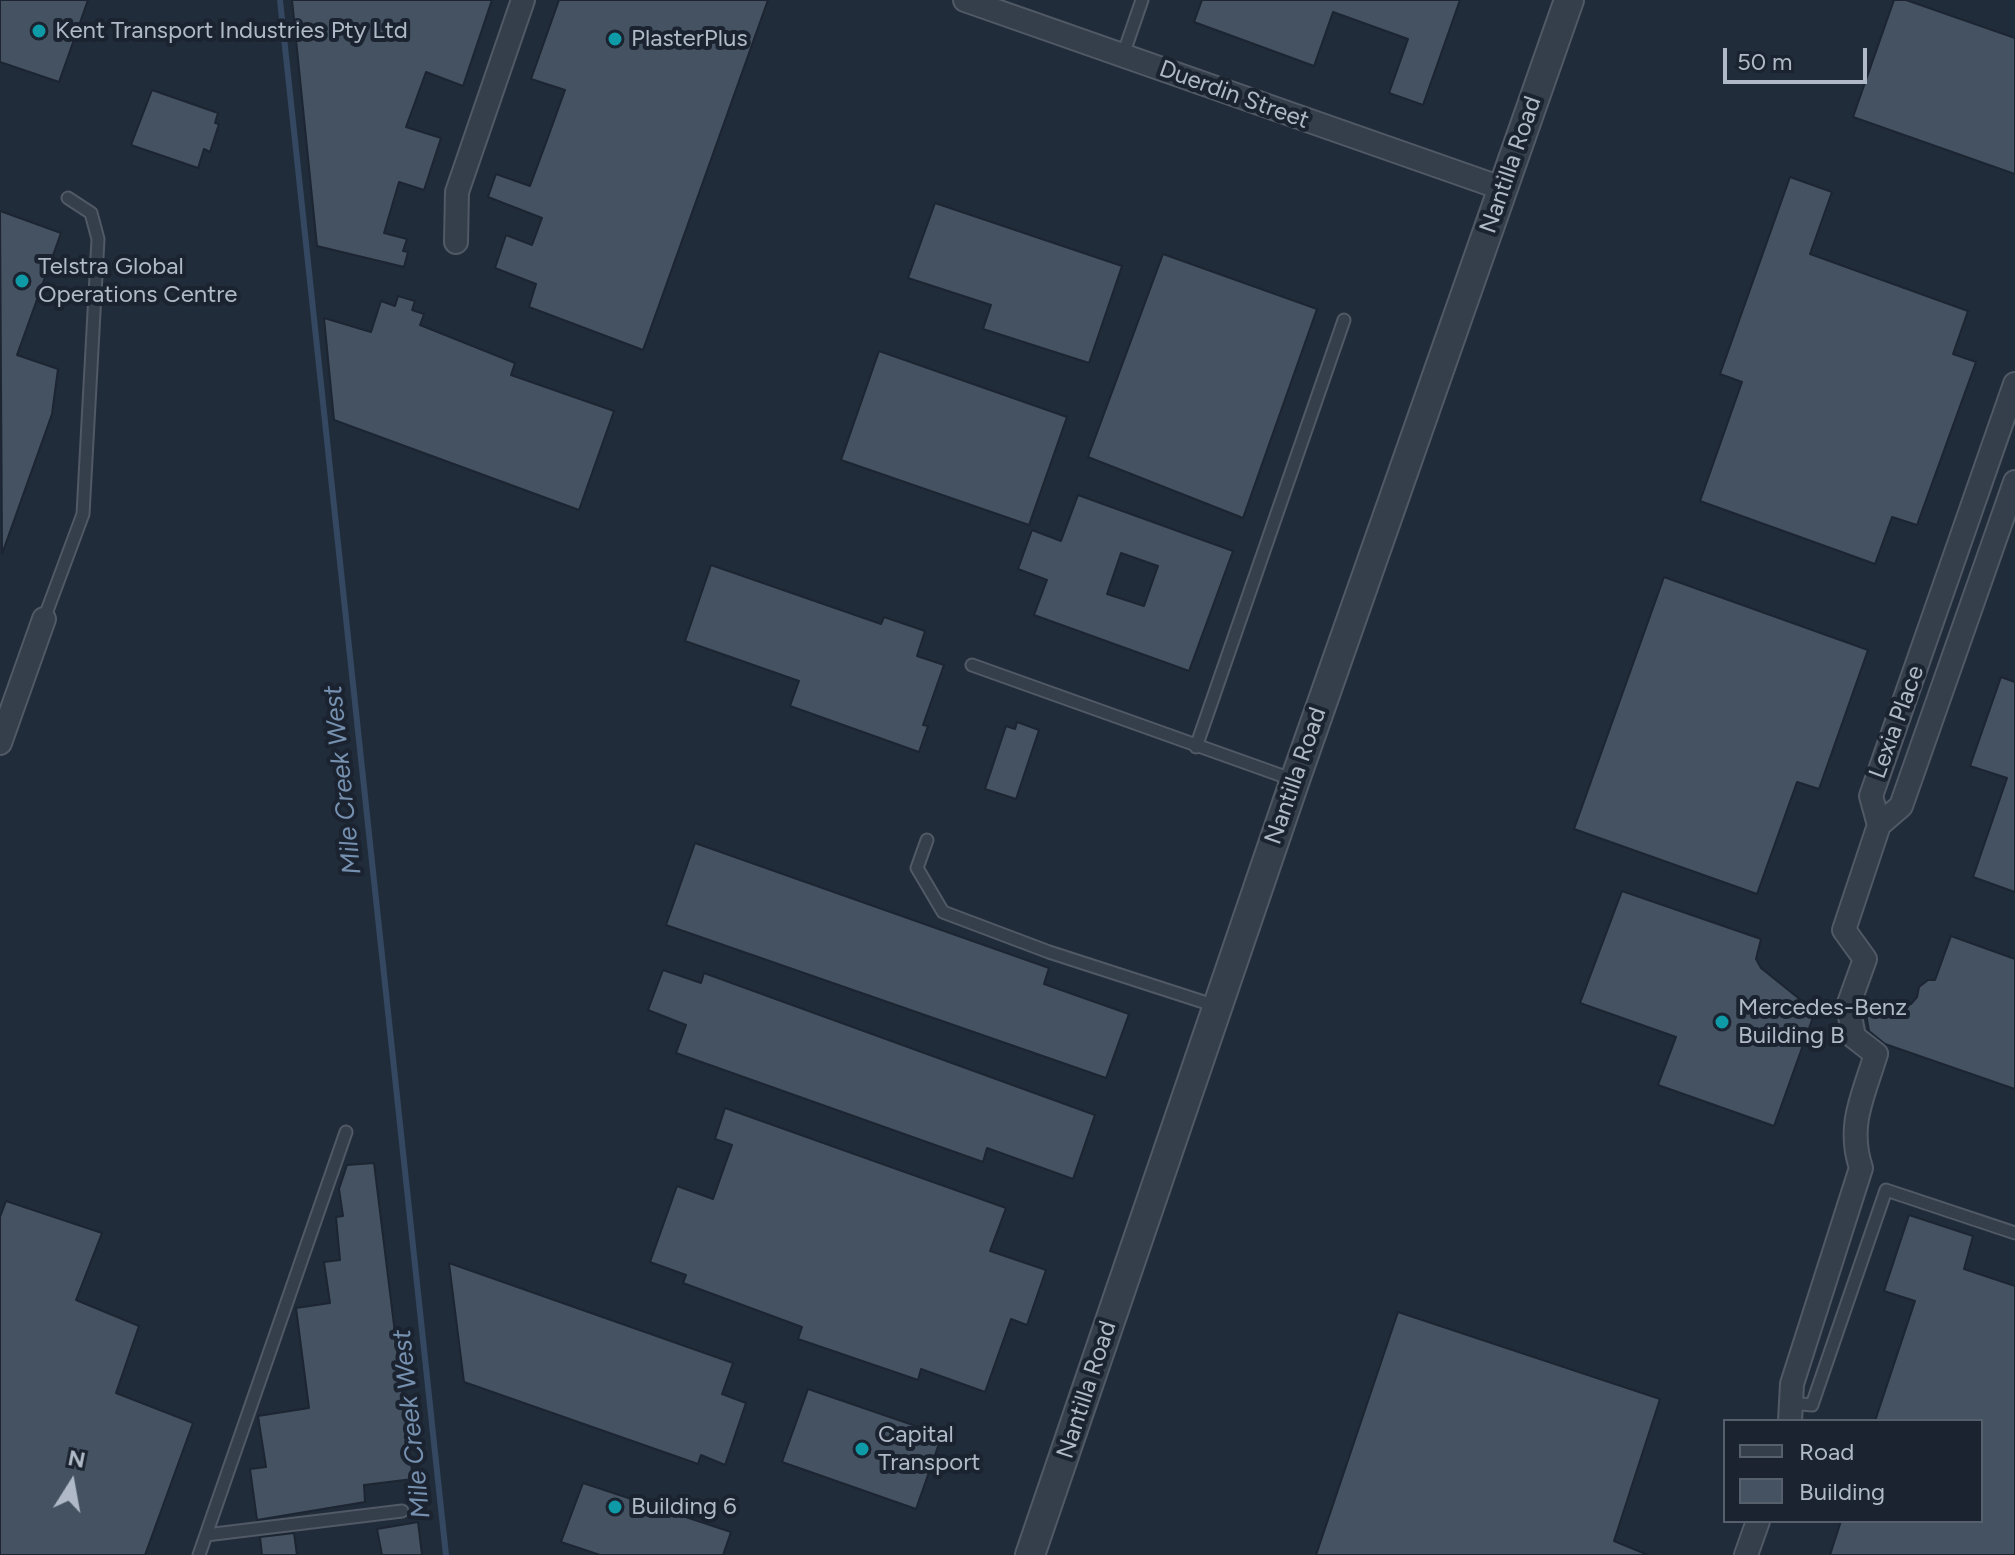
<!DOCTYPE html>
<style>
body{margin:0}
#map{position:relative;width:2015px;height:1555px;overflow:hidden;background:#212c3a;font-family:Figtree,sans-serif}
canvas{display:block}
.legend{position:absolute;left:1723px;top:1419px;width:260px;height:104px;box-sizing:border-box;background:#1a232f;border:2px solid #565f6c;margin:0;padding:10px 14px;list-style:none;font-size:24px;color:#b0b9c7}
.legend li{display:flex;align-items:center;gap:16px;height:40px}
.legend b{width:40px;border:2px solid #565f6c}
.north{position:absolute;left:32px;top:1443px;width:80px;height:80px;-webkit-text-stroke:6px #1a232f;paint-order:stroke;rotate:11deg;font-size:22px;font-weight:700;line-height:32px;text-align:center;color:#b0b9c7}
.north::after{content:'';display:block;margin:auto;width:28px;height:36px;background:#b0b9c7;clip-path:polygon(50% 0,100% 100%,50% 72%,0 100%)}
.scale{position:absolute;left:1723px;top:48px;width:144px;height:36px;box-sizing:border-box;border:4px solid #b0b9c7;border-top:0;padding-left:10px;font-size:24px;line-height:28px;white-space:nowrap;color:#b0b9c7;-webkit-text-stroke:6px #1a232f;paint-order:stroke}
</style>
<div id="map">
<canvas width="2015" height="1555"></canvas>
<ul class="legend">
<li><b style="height:10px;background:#353e4b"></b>Road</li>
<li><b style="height:22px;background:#445262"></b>Building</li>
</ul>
<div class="north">N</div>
<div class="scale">50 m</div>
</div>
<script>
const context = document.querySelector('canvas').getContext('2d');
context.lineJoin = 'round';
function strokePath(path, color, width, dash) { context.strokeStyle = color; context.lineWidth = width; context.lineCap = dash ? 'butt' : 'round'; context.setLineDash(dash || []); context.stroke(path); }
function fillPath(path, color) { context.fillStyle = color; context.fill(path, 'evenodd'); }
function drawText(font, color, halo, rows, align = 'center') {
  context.font = font + ' Figtree,sans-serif'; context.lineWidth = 8; context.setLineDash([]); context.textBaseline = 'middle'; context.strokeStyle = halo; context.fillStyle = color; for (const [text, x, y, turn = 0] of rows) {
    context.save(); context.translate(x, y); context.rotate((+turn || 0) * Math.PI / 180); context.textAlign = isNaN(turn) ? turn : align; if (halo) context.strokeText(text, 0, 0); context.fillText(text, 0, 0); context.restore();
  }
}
strokePath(new Path2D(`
 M280 0 446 1555`), '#344862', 6);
const building = new Path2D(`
 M0 0H88L59 82 0 62Z
 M292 0H492L463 86 426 72 406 127 441 138 424 190 399 182 384 233 407 239 403 251 408 252 404 267 317 246Z
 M559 0H768L643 350 529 307 536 284 495 268 506 235 532 245 542 218 488 197 496 174 530 186 547 140 565 90 531 79Z
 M1202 0H1460L1423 105 1389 93 1408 39 1333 12 1314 66 1194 22Z
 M1894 0H1906L2015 38V174L1853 117Z
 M152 90 218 113 215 123 219 124 210 152 204 149 198 168 131 145Z
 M1790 177 1832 192 1810 254 1968 311 1953 354 1976 362 1917 525 1892 517 1875 564 1700 501 1742 382 1720 374Z
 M935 203 1122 266 1089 363 983 329 991 305 908 278Z
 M0 211 61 233 17 355 58 369 52 414 2 554Z
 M1163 254 1317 309 1243 518 1088 457Z
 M398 296 415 301 412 310 424 314 420 325 515 363 511 375 614 411 579 510 334 420 324 318 371 332 381 301 395 306Z
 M879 351 1067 417 1029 525 841 460Z
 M1078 495 1233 551 1189 671 1034 615 1047 580 1018 569 1032 530 1061 541ZM1121 553 1158 566 1144 606 1107 594Z
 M711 565 881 624 884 617 925 631 917 656 944 665 923 725 928 726 919 752 790 706 799 681 685 641Z
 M1664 577 1868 650 1819 789 1797 782 1757 894 1574 829Z
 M2001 677 2015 682V892L1973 877 2007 778 1970 766Z
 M1017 722 1039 730 1016 799 985 789 1006 726 1015 729Z
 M695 843 1049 968 1044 984 1129 1014 1106 1078 666 925Z
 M1622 891 1761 939 1756 959 1761 968 1802 1001 1817 1006 1774 1126 1658 1085 1676 1037 1580 1003Z
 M1951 936 2015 959V1089L1885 1044 1869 1031 1866 1014 1911 1004 1917 997 1919 987 1928 980H1935Z
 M663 970 701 983 704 973 1095 1115 1073 1179 987 1148 983 1162 676 1053 686 1025 648 1010Z
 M725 1108 1006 1208 990 1251 1046 1270 1027 1325 1011 1319 985 1392 921 1369 918 1380 798 1339 802 1327 683 1283 686 1275 650 1262 677 1186 713 1199 732 1145 715 1139Z
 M374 1163 413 1479 364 1485 365 1502 257 1520 250 1469 266 1467 258 1416 309 1408 296 1308 330 1303 324 1262 340 1260 336 1217 343 1216 339 1189 347 1165Z
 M6 1201 102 1233 76 1300 139 1326 116 1393 193 1423 145 1555H0V1217Z
 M1909 1215 1973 1236 1964 1269 2015 1286V1555H1830L1841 1521H1981V1421H1875L1915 1301 1884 1291Z
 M449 1263 733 1363 722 1394 746 1403 725 1465 701 1455 698 1464 464 1382Z
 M1398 1312 1660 1399 1614 1541 1648 1555H1316Z
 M808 1389 942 1435 916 1509 782 1462Z
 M583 1483 731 1532 723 1555H600L561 1542Z
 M418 1522 422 1555H382L377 1529Z
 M294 1533 297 1555H262L260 1537Z`);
fillPath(building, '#445262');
strokePath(building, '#1c2531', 2);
const service = new Path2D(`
 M1123 55 1142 0
 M44 619 83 514 98 239 91 213 68 198
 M972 665 1294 780
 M1196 747 1344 320
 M927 840 917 868 943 912 1049 952 1216 1006
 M1791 1403 1812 1405 1886 1190 2015 1233
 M206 1535 402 1511
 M199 1555 346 1132`);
const minor = new Path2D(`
 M965 0 1504 189
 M456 242 457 192 523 0
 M0 743 44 619
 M1879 825 1871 796 2015 384
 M1790 1421 1792 1384 1861 1168C1847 1125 1863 1097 1876 1054L1854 1037 1848 1006 1865 959 1844 930 1879 825 1901 806 2015 482
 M1746 1555 1758 1521`);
const tertiary = new Path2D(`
 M1030 1555 1295 780 1569 0`);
strokePath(service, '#505965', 15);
strokePath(minor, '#505965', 26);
strokePath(tertiary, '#505965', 32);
strokePath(service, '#353e4b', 11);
strokePath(minor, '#353e4b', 22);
strokePath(tertiary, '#353e4b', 28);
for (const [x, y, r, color] of [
 [39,31,8,"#0f9aa8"],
 [615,39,8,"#0f9aa8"],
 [22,281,8,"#0f9aa8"],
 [1722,1022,8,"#0f9aa8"],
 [862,1449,8,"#0f9aa8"],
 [615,1507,8,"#0f9aa8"]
]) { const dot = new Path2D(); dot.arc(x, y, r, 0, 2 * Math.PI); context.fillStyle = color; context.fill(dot); strokePath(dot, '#1a232f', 3); }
drawText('24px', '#b0b9c7', '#1a232f', [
 ["Kent Transport Industries Pty Ltd",55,31],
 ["PlasterPlus",631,39],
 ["Telstra Global",38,267],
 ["Operations Centre",38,295],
 ["Mercedes-Benz",1738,1008],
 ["Building B",1738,1036],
 ["Capital",878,1435],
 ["Transport",878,1463],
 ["Building 6",631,1507]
], 'left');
drawText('24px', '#b0b9c7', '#1a232f', [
 ["Duerdin Street",1234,95,20],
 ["Nantilla Road",1511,165,-71],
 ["Lexia Place",1897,722,-70],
 ["Nantilla Road",1296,776,-71],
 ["Nantilla Road",1087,1390,-72]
]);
drawText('italic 26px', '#7690b0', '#1a232f', [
 ["Mile Creek West",343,780,-96],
 ["Mile Creek West",412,1424,-96]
]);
</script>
